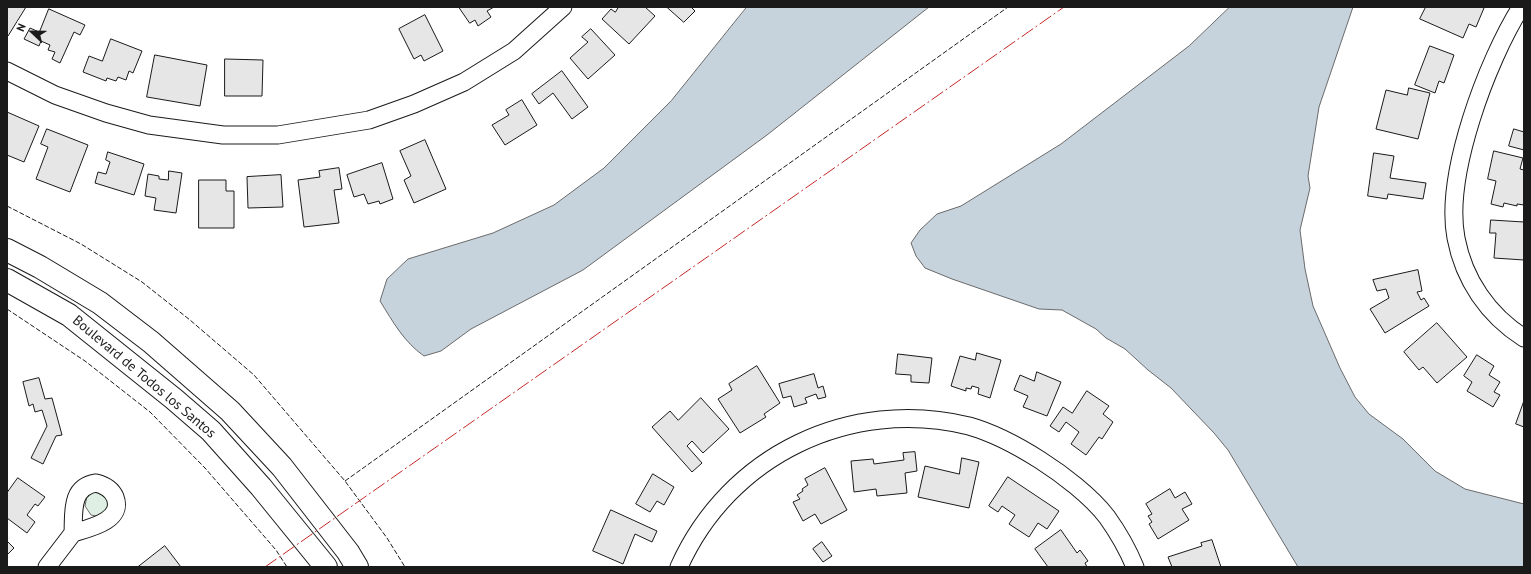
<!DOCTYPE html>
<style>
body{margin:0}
#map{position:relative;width:1531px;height:574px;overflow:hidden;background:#fff;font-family:"PT Sans",sans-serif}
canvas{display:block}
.frame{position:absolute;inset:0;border:8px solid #1a1a1a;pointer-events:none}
.north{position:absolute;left:12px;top:12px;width:40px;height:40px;-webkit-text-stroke:3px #fff;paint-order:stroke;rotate:292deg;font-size:11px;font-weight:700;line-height:16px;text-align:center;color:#1a1a1a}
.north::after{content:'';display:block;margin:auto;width:14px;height:18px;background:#1a1a1a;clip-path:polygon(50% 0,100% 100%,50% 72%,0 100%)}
</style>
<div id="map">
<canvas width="1531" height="574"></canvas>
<div class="frame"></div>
<div class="north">N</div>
</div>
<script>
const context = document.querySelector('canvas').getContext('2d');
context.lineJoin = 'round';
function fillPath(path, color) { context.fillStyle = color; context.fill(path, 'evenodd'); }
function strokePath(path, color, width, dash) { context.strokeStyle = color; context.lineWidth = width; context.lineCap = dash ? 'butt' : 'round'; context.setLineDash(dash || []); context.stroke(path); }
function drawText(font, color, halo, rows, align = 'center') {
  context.font = font + ' "PT Sans",sans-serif'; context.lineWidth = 3; context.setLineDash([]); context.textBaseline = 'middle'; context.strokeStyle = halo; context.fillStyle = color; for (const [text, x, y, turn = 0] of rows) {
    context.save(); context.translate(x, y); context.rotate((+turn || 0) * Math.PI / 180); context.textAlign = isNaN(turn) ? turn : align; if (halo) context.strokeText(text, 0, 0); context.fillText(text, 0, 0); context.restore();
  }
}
const green = new Path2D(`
 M96 490 112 500 101 517 91 515 85 506 87 496Z`);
fillPath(green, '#e0efe3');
strokePath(green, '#6a6a6a', 1);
const water = new Path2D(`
 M747 7H929L767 135 583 270 471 329 441 351 424 356C404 342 393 322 380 301L387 279 408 259 493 233 554 205 604 168 671 101Z
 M1230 7H1353L1319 107 1308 176 1310 188 1300 230 1305 269 1313 306 1340 368 1355 397 1369 414 1403 439 1435 471 1465 489 1524 504V567H1298L1228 450 1214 433 1171 388 1148 370 1125 349 1106 338 1096 329 1062 310 1039 309 952 279 925 268 916 256 911 243 920 230 937 214 961 206 1061 144 1189 46Z`);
fillPath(water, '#c6d2dc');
strokePath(water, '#6a6a6a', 1);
const building = new Path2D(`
 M7 7H26L8 36 7 35Z
 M459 7H494L487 11 491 17 478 26 475 20 470 23Z
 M619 7H645L655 16 629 44 602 19 611 9 615 12Z
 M667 7H691L695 11 684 22Z
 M1426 7H1481L1484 8 1476 27 1469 24 1463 38 1420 19Z
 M49 9 85 25 80 35 74 32 60 63 52 59 55 52 48 50 50 45 41 41 39 46 24 39 30 28 39 32Z
 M425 15 443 51 424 61 421 55 414 59 399 29Z
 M591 29 615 55 588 79 570 58 588 42 582 37Z
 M111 39 142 51 133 73 129 71 126 80 118 77 116 81 107 78 106 81 83 72 89 56 102 61Z
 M1430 46 1454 55 1444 83 1439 81 1435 93 1415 85Z
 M155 55 207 65 200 106 147 97Z
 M225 59 263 60 262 96H225Z
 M562 71 588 107 572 119 553 93 539 104 532 94Z
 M1409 88 1430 93 1418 139 1376 129 1386 90 1407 95Z
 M522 100 537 125 505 145 492 125 509 115 506 110Z
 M7 112 39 126 24 162 7 155Z
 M47 129 88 145 70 192 36 179 48 147 41 144Z
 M1514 129 1524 132V150L1509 146Z
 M425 140 446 189 414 203 404 180 411 176 400 151Z
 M1494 151 1523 158 1520 169 1524 170V205L1517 204V206L1504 203 1503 207 1491 204 1496 181 1488 179Z
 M108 152 144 164 134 195 95 183 98 172 106 174 110 162 106 160Z
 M1374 153 1394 156 1390 178 1426 183 1423 199 1388 194 1387 199 1368 196Z
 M382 163 393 199 380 204 379 201 368 204 364 194 354 197 347 175Z
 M339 168 342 189 334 190 339 223 304 227 298 180 320 177 319 171Z
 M169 171 182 173 176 213 154 210 156 198 145 196 148 174 159 176V179L168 180Z
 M281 175 283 207 248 208 247 177Z
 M199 180H226V191H234V228H199Z
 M1491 220 1524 222V260L1494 258 1496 233H1490Z
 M1418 270 1422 291 1417 292 1421 300 1424 298 1429 306 1385 333 1370 309 1389 298 1386 289 1377 291 1373 280Z
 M1437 323 1467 357 1437 383 1423 367 1419 370 1404 352Z
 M977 353 1001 360 990 398 978 394 979 388 972 386 971 389 966 388V391L951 386 960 356 975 360Z
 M898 354 932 358 929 383 911 382V375L896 374Z
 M1477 355 1494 366 1489 375 1500 382 1494 392 1500 395 1493 407 1467 391 1472 382 1464 376Z
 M757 366 780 403 764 414 766 417 740 433 718 399 732 390 729 384Z
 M1037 372 1061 382 1047 416 1023 407 1028 396 1014 390 1020 375 1034 381Z
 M814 374 818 388 823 386 826 397 818 399 816 394 805 398 807 403 794 407 791 396 783 398 779 384Z
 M39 378 45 399 52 398 62 435 56 436 43 464 31 458 47 426 42 410 35 412 33 404 29 406 23 382Z
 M1087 391 1109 406 1103 414 1113 422 1102 439 1099 437 1086 455 1071 444 1079 432 1066 422 1059 432 1050 426 1063 407 1072 413Z
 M701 398 729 429 703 453 692 441 687 446 702 463 692 472 652 427 670 411 678 420Z
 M1524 401V427L1516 424Z
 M915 452 917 471 905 473 907 493 877 496 876 489 854 492 851 461 873 459 874 464 904 460 903 453Z
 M962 458 979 462 969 508 918 497 925 466 959 474Z
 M825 468 847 510 821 524 815 514 803 521 793 502 800 499 797 495 803 491 802 489 808 485 805 479Z
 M653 474 674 487 664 505 657 501 650 512 636 504Z
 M1008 477 1059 511 1047 529 1038 523 1029 537 1009 524 1015 515 1002 506 998 512 989 506Z
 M18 478 45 497 38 506 35 504 27 515 35 522 27 533 7 518V493Z
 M1170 489 1175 498 1185 492 1192 504 1182 509 1189 520 1158 539 1149 524 1152 522 1148 516 1152 514 1146 504Z
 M611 510 657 531 652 542 635 534 623 564 593 551Z
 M1061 530 1077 553 1080 550 1088 561 1085 563 1087 567H1048L1035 549Z
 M1212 540 1221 567H1172L1168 557 1202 546 1201 543Z
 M7 541 14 548 7 555Z
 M822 542 832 556 823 562 813 549Z
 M165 546 181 567H138Z`);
fillPath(building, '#e6e6e6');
strokePath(building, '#1a1a1a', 1);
const street = new Path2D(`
 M1521 7C1487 61 1444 175 1456 238 1464 280 1488 315 1524 338
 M7 71 55 95 106 113 149 125 223 135H278L369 120 414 104 464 82 514 51 563 7
 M96 483C104 485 111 488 115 497 124 521 89 528 73 533 74 513 70 487 96 483Z
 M47 567 73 533
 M679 567C729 455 850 397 969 426 994 433 1018 446 1040 460 1062 474 1091 496 1107 517 1117 531 1128 550 1135 567`);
const secondary = new Path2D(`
 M7 250 40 267 100 303 151 342 230 411 282 467 348 552 357 567
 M7 280 69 315 174 399 211 431 261 487 326 567`);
strokePath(street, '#1a1a1a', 19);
strokePath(secondary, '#1a1a1a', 24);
strokePath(street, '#fff', 17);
strokePath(secondary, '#fff', 22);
strokePath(new Path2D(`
 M7 206 81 244 142 282 190 320 254 375 345 481 387 538 405 567
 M7 309 85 361 150 412 205 468 276 550 287 567
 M345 481 1008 7`), '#1a1a1a', 1, [5, 2]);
strokePath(new Path2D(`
 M265 567 1064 7`), '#c62828', 1, [14, 3, 2, 3]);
drawText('14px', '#1a1a1a', '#fff', [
 ["Boulevard de Todos los Santos",144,377,40]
]);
</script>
